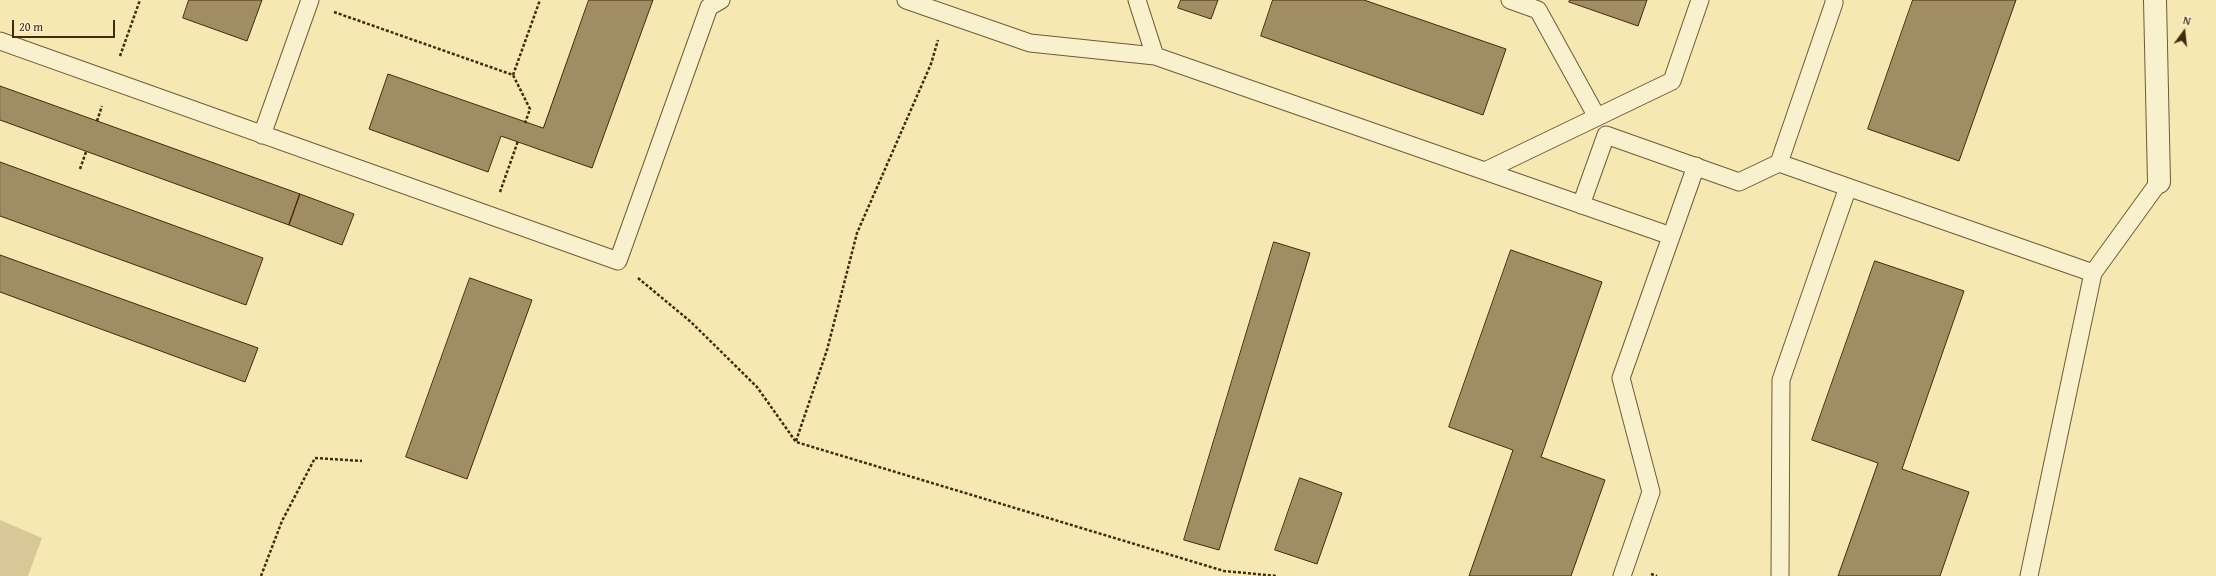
<!DOCTYPE html>
<style>
body{margin:0}
#map{position:relative;width:2216px;height:576px;overflow:hidden;background:#f6e8b3;font-family:"Gentium Book Plus",serif}
canvas{display:block}
.north{position:absolute;left:2164px;top:12px;width:40px;height:40px;-webkit-text-stroke:3px #f9f0ce;paint-order:stroke;rotate:15deg;font-size:11px;font-weight:700;line-height:16px;text-align:center;color:#442a0c}
.north::after{content:'';display:block;margin:auto;width:14px;height:18px;background:#442a0c;clip-path:polygon(50% 0,100% 100%,50% 72%,0 100%)}
.scale{position:absolute;left:12px;top:20px;width:103px;height:18px;box-sizing:border-box;border:2px solid #442a0c;border-top:0;padding-left:5px;font-size:12px;line-height:14px;white-space:nowrap;color:#442a0c;-webkit-text-stroke:3px #f9f0ce;paint-order:stroke}
</style>
<div id="map">
<canvas width="2216" height="576"></canvas>
<div class="north">N</div>
<div class="scale">20 m</div>
</div>
<script>
const context = document.querySelector('canvas').getContext('2d');
context.lineJoin = 'round';
function fillPath(path, color) { context.fillStyle = color; context.fill(path, 'evenodd'); }
function strokePath(path, color, width, dash) { context.strokeStyle = color; context.lineWidth = width; context.lineCap = dash ? 'butt' : 'round'; context.setLineDash(dash || []); context.stroke(path); }
fillPath(new Path2D(`
 M0 520 42 538 28 576H0Z`), '#d8c897');
const building = new Path2D(`
 M189 0H262L247 41 183 18Z
 M589 0H653L592 168 501 136 488 172 369 129 388 74 543 128Z
 M1181 0H1218L1211 19 1178 8Z
 M1273 0H1364L1506 49 1483 115 1261 36Z
 M1570 0H1647L1638 26 1569 2Z
 M1913 0H2016L1959 161 1868 129Z
 M0 86 300 194 289 225 0 120Z
 M0 162 263 258 246 305 0 216Z
 M300 194 354 214 342 245 289 225Z
 M1274 242 1310 253 1219 550 1184 540Z
 M1511 250 1602 282 1541 457 1605 480 1571 576H1469L1513 450 1449 427Z
 M0 255 258 348 245 382 0 292Z
 M1875 261 1964 291 1902 469 1969 492 1940 576H1838L1878 463 1812 440Z
 M470 278 532 300 467 479 406 457Z
 M1300 478 1342 493 1317 564 1275 550Z`);
fillPath(building, '#a18d63');
strokePath(building, '#442a0c', 1);
const service = new Path2D(`
 M906 0 1030 43 1155 56 1671 236
 M1137 0 1155 56
 M1510 0 1538 10 1597 117
 M0 41 618 261 709 7 721 0
 M262 135 310 0
 M1779 163 2093 273
 M1485 171 1672 81 1700 0
 M1581 205 1606 135 1739 182 1779 163 1834 3V0
 M1622 576 1651 492 1621 378 1696 166
 M1780 576 1781 380 1848 187
 M2029 576 2093 273 2159 182`);
const minor = new Path2D(`
 M2155 0 2159 182`);
strokePath(service, '#705a36', 19);
strokePath(minor, '#705a36', 24);
strokePath(new Path2D(`
 M334 12 513 75 530 109 525 123
 M120 56 140 0
 M513 75 540 0
 M97 121 102 106
 M80 169 86 152
 M500 192 518 141
 M638 278 691 322 757 387 796 442 1224 571 1277 576
 M796 441 827 350 857 233 931 64 938 40
 M1651 574 1657 576
 M261 576 282 521 315 458 362 461`), '#442a0c', 2.5, [3, 2]);
strokePath(service, '#f9f0ce', 17);
strokePath(minor, '#f9f0ce', 22);
</script>
